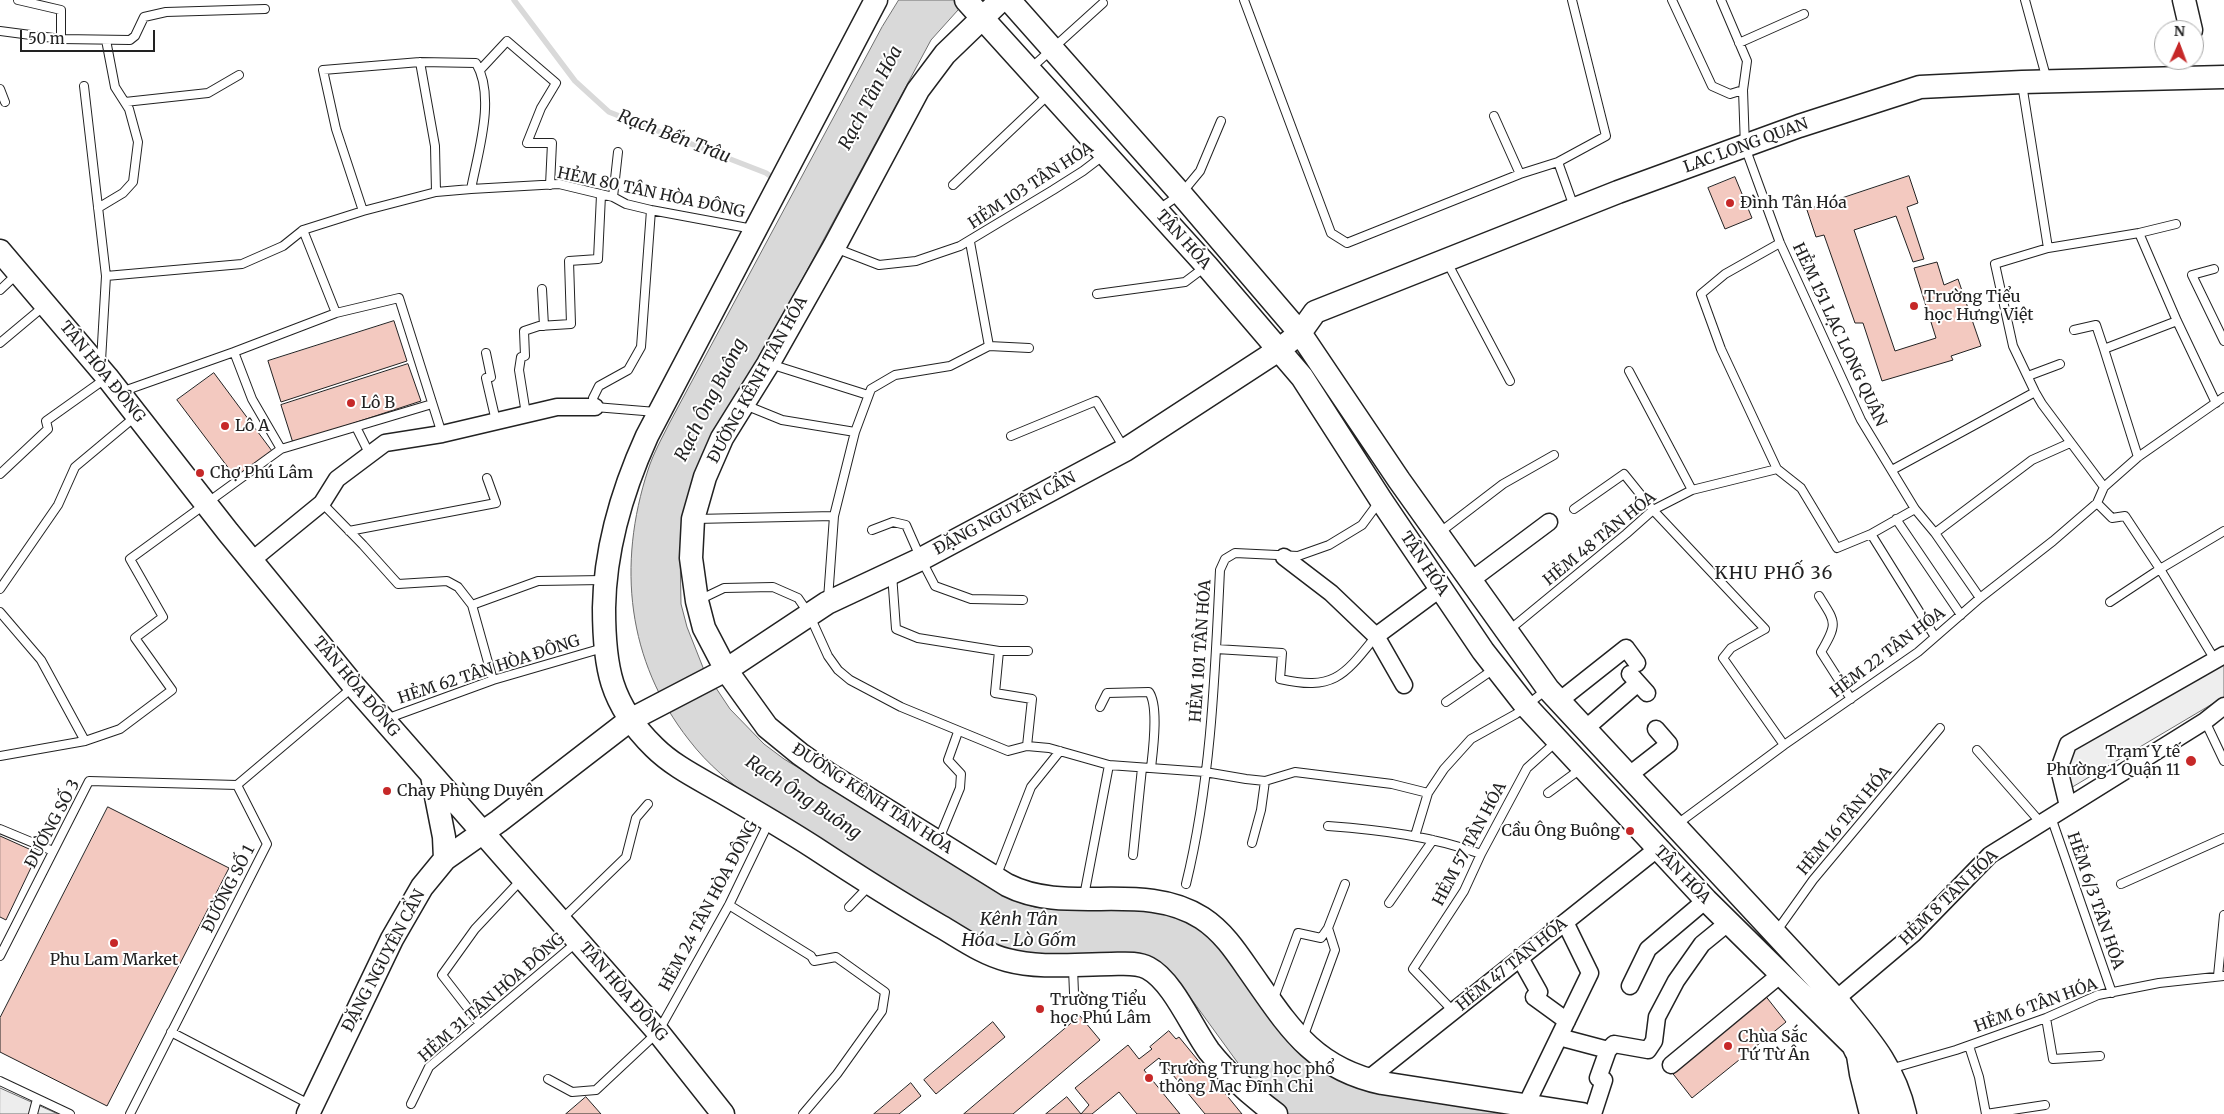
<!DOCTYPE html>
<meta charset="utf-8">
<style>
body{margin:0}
#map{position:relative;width:2224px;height:1114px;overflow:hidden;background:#fff;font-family:Merriweather,serif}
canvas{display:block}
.north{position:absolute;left:2154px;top:20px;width:50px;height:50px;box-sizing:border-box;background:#fff;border:1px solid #a7a7a7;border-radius:50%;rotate:2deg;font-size:14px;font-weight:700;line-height:20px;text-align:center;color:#222}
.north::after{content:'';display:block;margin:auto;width:18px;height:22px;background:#c62828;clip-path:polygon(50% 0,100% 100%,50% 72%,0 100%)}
.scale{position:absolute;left:20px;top:30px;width:135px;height:22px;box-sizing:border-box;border:2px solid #222;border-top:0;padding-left:6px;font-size:15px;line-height:18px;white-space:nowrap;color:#222;-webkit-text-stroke:4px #fff;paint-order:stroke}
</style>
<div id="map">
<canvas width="2224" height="1114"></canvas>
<div class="north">N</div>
<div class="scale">50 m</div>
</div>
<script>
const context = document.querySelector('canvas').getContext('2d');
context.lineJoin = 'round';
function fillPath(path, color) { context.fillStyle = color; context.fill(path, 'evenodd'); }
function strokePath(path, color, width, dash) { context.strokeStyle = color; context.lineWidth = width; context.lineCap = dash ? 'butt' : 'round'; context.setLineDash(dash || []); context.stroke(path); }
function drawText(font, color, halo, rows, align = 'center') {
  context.font = font + ' Merriweather,serif'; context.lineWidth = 4; context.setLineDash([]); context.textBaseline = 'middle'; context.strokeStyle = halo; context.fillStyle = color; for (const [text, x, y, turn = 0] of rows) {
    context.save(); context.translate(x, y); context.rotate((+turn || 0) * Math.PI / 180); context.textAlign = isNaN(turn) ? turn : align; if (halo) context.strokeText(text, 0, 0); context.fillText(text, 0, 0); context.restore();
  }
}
const green = new Path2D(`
 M2224 663V697L2069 789 2066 767 2073 748Z`);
fillPath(green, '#eee');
strokePath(green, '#6f6f6f', 1);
const parking = new Path2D(`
 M0 1088 58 1114H0Z`);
fillPath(parking, '#ededed');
strokePath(parking, '#6f6f6f', 1);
const water = new Path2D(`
 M899 0H967L931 40 712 447 680 548 681 604 687 627 704 670 730 709 764 744 784 759 1015 900C1023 903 1032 907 1040 908 1108 915 1160 891 1218 945L1293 1048 1319 1070 1351 1085 1511 1114H1288L1251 1081 1179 982 1159 967 1009 956 756 802C732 784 708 765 689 740 627 661 617 565 648 470 653 454 662 438 670 422L882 27Z`);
fillPath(water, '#d9d9d9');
strokePath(water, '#6f6f6f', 1);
strokePath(new Path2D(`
 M514 0 575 81 609 112 766 173 776 180`), '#d9d9d9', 5.5);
const building = new Path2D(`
 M1909 176 1918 203 1907 207 1924 259 1913 262 1896 216 1854 230 1895 351 1936 338 1914 268 1937 262 1944 285 1958 279 1981 346 1951 356 1953 360 1882 381 1863 323H1855L1824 235 1816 237 1807 210Z
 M1735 177 1752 218 1725 229 1708 188Z
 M394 321 407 361 281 402 268 361Z
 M408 364 421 401 293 443 281 405Z
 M214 373 272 451 236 478 177 400Z
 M108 807 229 868 107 1106 0 1052V1018Z
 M0 836 38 853 6 920 0 917Z
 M1764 994 1786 1022 1692 1098 1670 1070Z
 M1080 1016 1100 1040 1013 1114H964Z
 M993 1022 1005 1037 936 1094 924 1080Z
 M1169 1031 1176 1039 1179 1037 1242 1114H1205L1159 1058 1144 1070 1180 1114H1137L1119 1092 1092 1114H1081L1089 1105 1075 1088 1128 1045 1139 1059 1152 1049 1150 1047Z
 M911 1083 921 1096 899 1114H874Z
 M586 1097 601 1114H566Z
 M1067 1097 1081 1114H1046Z`);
fillPath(building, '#f3c9c0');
strokePath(building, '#222', 1);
const lane = new Path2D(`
 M18 0 61 10V39
 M1244 0 1331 233 1347 243 1520 174
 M1672 0 1712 86 1730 94 1743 90
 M1721 0 1747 61 1743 90 1745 147 1780 243 1861 420 1915 509 1935 533 1980 598
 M2025 0 2047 80
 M0 31 61 39 130 40 135 36 144 17 166 12 265 9
 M1739 43 1804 14
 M420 62 435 146 436 192
 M1030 69 1103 3
 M480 70 507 41 556 83 541 108 527 143H552L550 185
 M2022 84 2048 248 2139 233 2176 224
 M84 86 106 276 101 361
 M0 89 5 102
 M125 102 208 93 239 75
 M1494 116 1520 174 1558 162 1574 207
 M1558 162 1606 136 1572 0
 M953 185 1048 95
 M613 197 618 152
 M98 208 123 193 133 182 138 142 129 109 115 87 106 40
 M1159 209 1181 194 1200 171 1221 121
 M651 210 641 347 628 370 599 386 593 398 595 407 656 412
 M363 211 336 129 323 70 420 62 476 63C496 97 478 152 471 189
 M303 230 336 313
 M2139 233 2177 321 2216 403
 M970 242 989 346
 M1780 243 1725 274 1701 294 1721 349 1777 469 1801 488 1837 548 1871 534 1915 509
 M835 248 879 265 916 261 960 246 1053 190 1083 171 1104 155
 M2048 248 1995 264 2013 346 2035 392 2042 404 2104 487
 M1447 262 1510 381
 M2214 269 2192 275 2224 341
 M106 276 242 264 283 246 303 230 363 211 436 192 471 189 559 184 613 197 626 204 651 210 753 229
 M542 289 544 326
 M0 290 17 274
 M1097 294 1185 282 1205 267
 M2074 330 2096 325 2104 349 2177 321
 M0 343 43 307
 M2104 349 2138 457
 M234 352 252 399 281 449
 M486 353 491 377 486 378 496 421
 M770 364 868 395
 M1629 371 1692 490
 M2028 376 2060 364
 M121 392 234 352 336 313 399 298 442 434
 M745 405 782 420 855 432
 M526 414 519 370 521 357 525 356 524 331 539 326 571 324 569 261 598 259 601 195
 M356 427 370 455
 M1011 436 1096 401 1124 448
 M1892 470 2035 392
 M0 474 48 429 46 421 105 379
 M322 503 363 545 398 584 447 581 458 587 472 605
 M2097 503 2112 518 2125 516 2160 569 2215 660
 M1574 509 1624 474 1653 510 1765 629 1731 648 1723 658 1784 745
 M695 519 834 516
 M1896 519 1961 615
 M872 530 893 522 906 525 921 559 935 586 971 599 1023 600
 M349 531 496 503 487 478
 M1439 533 1503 484 1554 455
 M1935 533 2032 460 2070 443
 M1871 534 1935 637
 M892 574 896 629 918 638 999 651 995 693 1032 699 1027 746
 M0 589 58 505 75 467 136 416
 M1819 596C1836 623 1838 623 1821 652L1851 699
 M828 599 834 516 855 432 871 389 895 375 950 366 989 346 1029 348
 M699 600 724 588 773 587 798 598 809 614 828 656 838 670 850 680 901 707 1008 751 1027 746 1049 748 1109 765 1205 772 1246 779 1265 781 1295 772 1392 784 1428 793
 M2110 602 2160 569 2224 531
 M0 612 41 660 85 741
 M1508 631 1626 534 1653 510 1692 490 1777 469
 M1216 649 1282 653 1280 679C1334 691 1344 676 1376 636
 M999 651H1028
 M493 680 472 605 538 581 603 580
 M1446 702 1494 669
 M1100 707 1107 693 1149 692C1159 706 1153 750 1151 768
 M386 719 493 680 603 648
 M2205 721 2224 761
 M1977 750 2041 823
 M0 756 85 741 120 729 172 690 135 638 163 617 130 559 281 449 432 404
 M1548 793 1582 768
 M2051 817 2112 993
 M1676 825 1784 745 1918 652 1980 598 2053 541 2097 503 2104 487 2138 457 2224 397
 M1328 826C1381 830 1431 836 1481 854
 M0 829 53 851
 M1415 836 1428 793 1444 769 1471 739 1516 714 1546 690
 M939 839 960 788 961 774 948 760 958 732
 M1252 843 1261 810 1265 781
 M1133 855 1142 768
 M996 877 1031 787 1060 751
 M1186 884C1211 782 1215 675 1220 570L1225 559 1235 553 1298 556 1329 545 1362 525 1379 502
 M2121 884 2224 838
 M1084 896 1109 765
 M1389 903 1433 840
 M729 905 811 956 814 961 836 957 885 992 882 1011 837 1074 803 1114
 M849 907 870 885
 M562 919 626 857 636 818 648 804
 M1776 932 1813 880 1940 728
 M0 956 89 781 237 785
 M1073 968 1074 993
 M2218 976 2224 915
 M1274 998 1298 933 1321 938 1328 928
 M1453 1011 1413 969 1464 891 1481 854 1527 768 1556 742
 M2046 1018 2053 1059 2100 1056
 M480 1024 442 975 475 929 522 879
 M171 1032 309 1104
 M1303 1038 1335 950 1328 928 1345 884
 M1969 1046 1979 1077 1986 1114 2045 1105
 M1890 1069 1956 1050 2046 1018 2098 995 2159 983 2224 976
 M548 1079 572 1092 596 1090 658 1032 729 905 769 822
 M0 1081 70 1114
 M411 1104 429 1067 577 942
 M33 1114 37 1099
 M130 1114 267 844 237 785 353 687`);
const street = new Path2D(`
 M1284 557 1331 593 1376 636 1404 685
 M251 561 322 503 337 479 385 443 442 434 557 407H595
 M1470 581 1549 522
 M1376 636 1441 588
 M1630 674 1647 693
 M1559 701 1626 648 1637 663
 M1585 729 1638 683
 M1628 776 1669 744 1656 729
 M2068 806 2059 769 2068 744 2224 655
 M1520 958 1539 992 1534 997 1567 1021
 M1630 986 1648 949 1706 900
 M1836 999 1913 934 1990 855 2205 721 2224 706
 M1559 1037 1608 1050
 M1671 1065 1781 974
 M1367 1080 1657 849
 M1526 1105 1590 973 1565 922
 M1593 1114 1604 1080 1598 1078 1608 1050 1614 1044 1648 1050 1654 1041 1657 1017 1676 981 1702 944 1729 922`);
const secondary = new Path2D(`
 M876 0 647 436C622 491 605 547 604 608 604 667 610 704 654 747 673 766 698 778 722 792 753 810 784 828 815 848 856 875 897 901 940 926 961 938 983 954 1007 960 1040 969 1077 964 1111 964 1122 964 1137 962 1148 968 1173 981 1192 1028 1209 1051 1228 1075 1252 1096 1276 1114
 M966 0 1207 266 1302 377 1381 500 1483 651 1526 706 1706 900 1857 1049 1861 1074 1871 1114
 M1001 0 945 54 918 90 834 247 768 364 722 438 705 477 693 519 691 558 697 601 704 628 726 670 767 727 800 754 827 773 1007 885C1068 916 1143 880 1202 918 1222 931 1235 950 1248 969 1287 1024 1311 1068 1382 1083L1582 1114
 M1009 0 1181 194 1300 333 1399 480 1548 689 1836 999C1867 1037 1894 1065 1905 1114
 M2184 0 2191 30
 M0 251 107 377 228 532 354 686 658 1032 723 1114
 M432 776 444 837 445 859
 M308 1114 392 939 422 887 445 859 499 821 630 720 726 670 827 603 921 559 1125 450 1280 349 1300 333 1315 312 1618 192 1799 126 1920 87 2022 82 2224 77`);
const primary = new Path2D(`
 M1857 1049 1876 1077 1886 1114`);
strokePath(lane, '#222', 10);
strokePath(street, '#222', 19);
strokePath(secondary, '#222', 25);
strokePath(primary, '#222', 29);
strokePath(lane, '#fff', 8);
strokePath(street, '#fff', 16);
strokePath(secondary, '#fff', 22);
strokePath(primary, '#fff', 26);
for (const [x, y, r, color] of [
 [1730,203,5,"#c62828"],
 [1914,306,5,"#c62828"],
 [351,403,5,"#c62828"],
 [225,426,5,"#c62828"],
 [200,473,5,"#c62828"],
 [2191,761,6,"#c62828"],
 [387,791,5,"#c62828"],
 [1630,831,5,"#c62828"],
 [114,943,5,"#c62828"],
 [1040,1009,5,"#c62828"],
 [1728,1046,5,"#c62828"],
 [1149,1078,5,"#c62828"]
]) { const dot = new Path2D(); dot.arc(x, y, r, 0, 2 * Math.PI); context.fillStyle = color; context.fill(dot); strokePath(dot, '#fff', 2); }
drawText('16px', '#222', '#fff', [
 ["LAC LONG QUAN",1746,146,-20],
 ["HẺM 103 TÂN HÓA",1031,186,-33],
 ["HẺM 80 TÂN HÒA ĐÔNG",651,193,12],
 ["TÂN HÓA",1183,240,48],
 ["HẺM 151 LẠC LONG QUÂN",1839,335,65],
 ["TÂN HÒA ĐÔNG",102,372,51],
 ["ĐƯỜNG KÊNH TÂN HÓA",758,380,-61],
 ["ĐẶNG NGUYÊN CẨN",1005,514,-28],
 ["HẺM 48 TÂN HÓA",1600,539,-39],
 ["TÂN HÓA",1424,564,56],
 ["HẺM 101 TÂN HÓA",1201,651,-86],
 ["HẺM 22 TÂN HÓA",1888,653,-37],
 ["HẺM 62 TÂN HÒA ĐÔNG",489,670,-18],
 ["TÂN HÒA ĐÔNG",356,687,50],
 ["ĐƯỜNG KÊNH TÂN HÓA",872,799,33],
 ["HẺM 16 TÂN HÓA",1845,821,-50],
 ["ĐƯỜNG SỐ 3",53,824,-62],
 ["HẺM 57 TÂN HÓA",1470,844,-62],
 ["TÂN HÓA",1682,875,46],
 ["ĐƯỜNG SỐ 1",229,889,-63],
 ["HẺM 8 TÂN HÓA",1949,898,-44],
 ["HẺM 6/3 TÂN HÓA",2095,901,71],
 ["HẺM 24 TÂN HÒA ĐÔNG",709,906,-62],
 ["ĐẶNG NGUYÊN CẨN",384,961,-62],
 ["HẺM 47 TÂN HÓA",1512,965,-39],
 ["TÂN HÒA ĐÔNG",623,992,49],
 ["HẺM 31 TÂN HÒA ĐÔNG",492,998,-41],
 ["HẺM 6 TÂN HÓA",2036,1006,-20]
]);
drawText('16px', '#222', '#fff', [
 ["Đình Tân Hóa",1740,203],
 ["Trường Tiểu",1924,297],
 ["học Hưng Việt",1924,315],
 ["Lô B",361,403],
 ["Lô A",235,426],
 ["Chợ Phú Lâm",210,473],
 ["Trạm Y tế",2180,752,"right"],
 ["Phường 1 Quận 11",2180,770,"right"],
 ["Chay Phùng Duyên",397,791],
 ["Cầu Ông Buông",1620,831,"right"],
 ["Phu Lam Market",114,960,"center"],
 ["Trường Tiểu",1050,1000],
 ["học Phú Lâm",1050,1018],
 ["Chùa Sắc",1738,1037],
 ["Tứ Từ Ân",1738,1055],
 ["Trường Trung học phổ",1159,1069],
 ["thông Mạc Đĩnh Chi",1159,1087]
], 'left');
drawText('italic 18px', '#222', '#fff', [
 ["Rạch Tân Hóa",871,98,-62],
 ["Rạch Bến Trâu",674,137,21],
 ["Rạch Ông Buông",711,400,-63],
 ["Rạch Ông Buông",803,798,34],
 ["Kênh Tân",1019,920],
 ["Hóa - Lò Gốm",1019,941]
]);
context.letterSpacing = '1px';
drawText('18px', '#222', '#fff', [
 ["KHU PHỐ 36",1774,574]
]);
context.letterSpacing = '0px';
</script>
